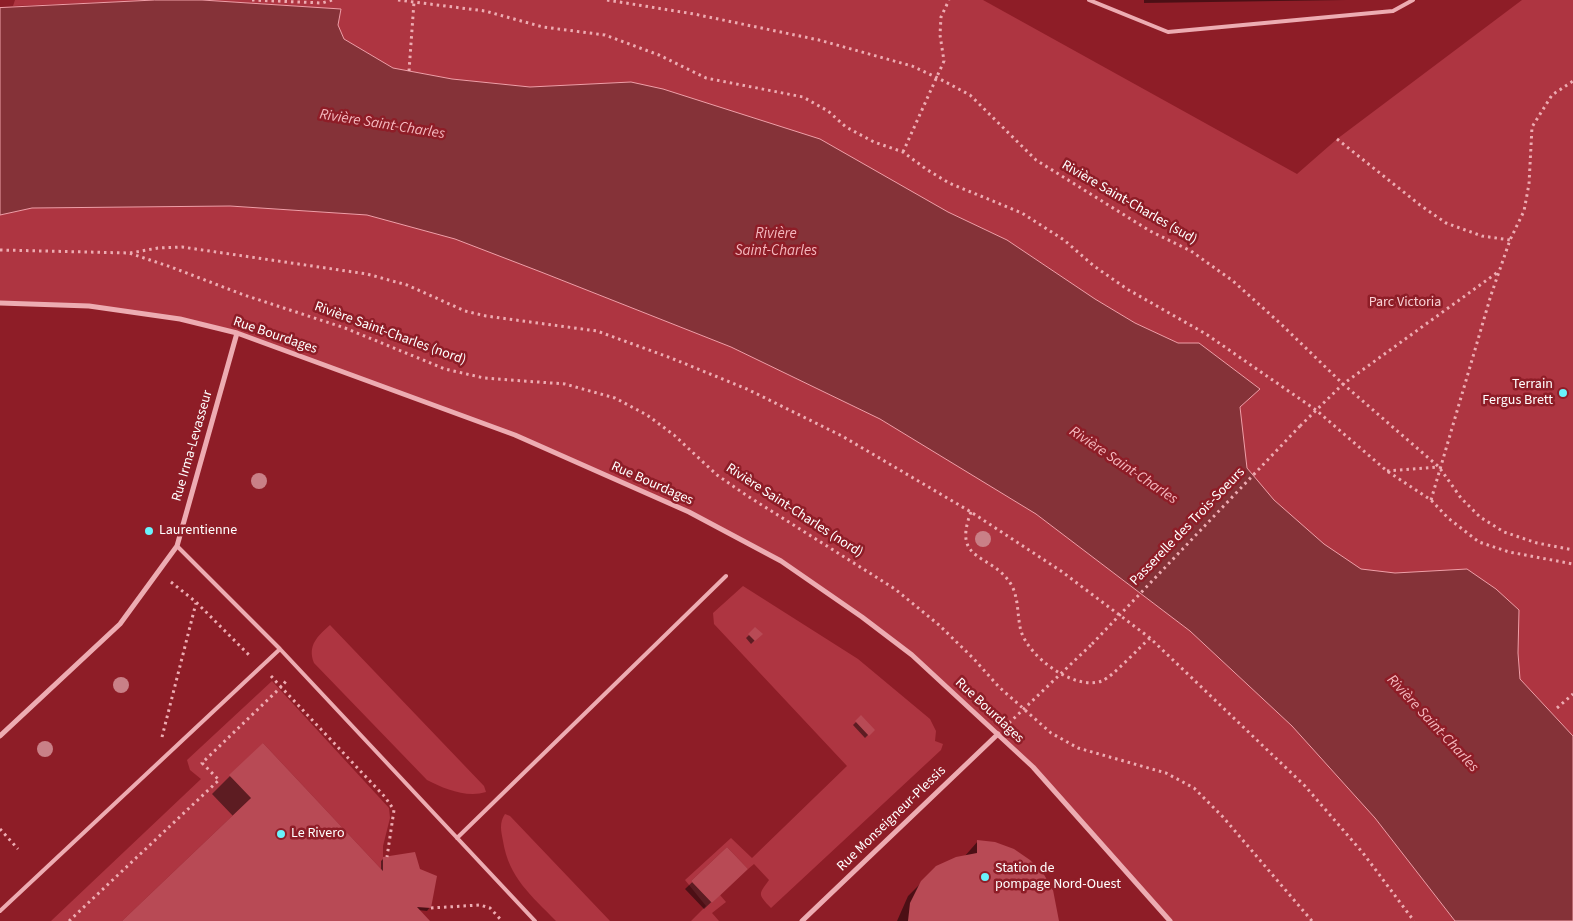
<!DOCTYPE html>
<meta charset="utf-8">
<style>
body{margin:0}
canvas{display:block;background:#8e1d27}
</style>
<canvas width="1573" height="921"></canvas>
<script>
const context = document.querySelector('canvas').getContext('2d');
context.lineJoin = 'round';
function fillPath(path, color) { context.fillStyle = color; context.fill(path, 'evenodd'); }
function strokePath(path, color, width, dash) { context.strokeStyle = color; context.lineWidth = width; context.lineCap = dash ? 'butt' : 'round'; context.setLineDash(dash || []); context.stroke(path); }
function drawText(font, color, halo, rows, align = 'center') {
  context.font = font + ' "Source Sans 3",sans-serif'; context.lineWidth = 5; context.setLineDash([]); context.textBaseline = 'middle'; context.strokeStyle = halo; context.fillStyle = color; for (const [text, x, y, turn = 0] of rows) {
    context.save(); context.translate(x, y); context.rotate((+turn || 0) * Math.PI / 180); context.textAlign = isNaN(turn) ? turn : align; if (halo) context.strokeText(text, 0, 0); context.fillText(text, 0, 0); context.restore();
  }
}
fillPath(new Path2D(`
 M15 0H155L13 6Z
 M202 0H983L1297 174 1337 139 1522 0H1573V736L1520 679 1518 653 1467 569C1442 572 1384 578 1361 569 1338 560 1256 489 1247 468 1242 457 1242 421 1240 407L1259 388 1199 343H1178L1135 323 1095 299 1007 240 948 212 631 82 530 87 452 79 393 68 344 39 338 25 341 9Z
 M230 206 367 215 455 238 731 347 880 419 1036 514 1190 631 1292 726 1375 818 1455 921H1170L1034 767 912 655 781 561 689 512 515 435 237 333 180 319 89 306 0 303V215L32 208Z
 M743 586 858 659 930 719 936 731 935 741 943 744 941 750 771 908C758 894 758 895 769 880L754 864 748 869 727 847 691 881 712 903 720 895 726 902 712 913 719 921H691L706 906 685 880 731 838 752 858 847 766 714 624 713 613Z
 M330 625 484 786 486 792C467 798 444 789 427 780L314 663C307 645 318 636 330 625Z
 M272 681 389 808 390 818 383 846V871L263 743 251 798 122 921H51L201 779 190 770 187 760Z
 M505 814 510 816 610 921H556C531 895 509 878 503 841 501 831 499 823 505 814Z`), '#ae3541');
const water = new Path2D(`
 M155 0H202L341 9 338 25 344 39 393 68 452 79 530 87 631 82 663 89 820 139 948 212 1007 240 1095 299 1135 323 1178 343H1199L1260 389 1240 407 1247 468 1274 500 1324 544 1361 569 1395 573 1467 569 1496 589 1519 610 1518 653 1520 679 1573 736V921H1455L1375 818 1292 726 1190 631 1036 514 880 419 731 347 541 272 455 239 367 215 230 206 32 208 0 215V8Z`);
fillPath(water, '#853238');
strokePath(water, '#ef9fa8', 1);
fillPath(new Path2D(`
 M1144 0H1347L1144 3Z
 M755 629 761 634 751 644 746 638Z
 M861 717 873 730 865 738 853 725Z
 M230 776 381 870V861L384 858 430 907 427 911 418 910 428 921H123L233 816 212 794Z
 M978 841 1057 921H897L908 896 922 882 964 857Z
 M727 849 746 869 704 909 685 889Z`), '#0007');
fillPath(new Path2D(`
 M755 627 763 634 755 641 748 634Z
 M861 715 875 730 869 736 855 721Z
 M263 743 383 871V857L415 852 420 869 437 876 431 908 417 907 430 921H122L251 798 229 775Z
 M977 840 995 842 1014 849 1030 860 1043 873 1053 890 1059 921H908L910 903 921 881 936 866 956 857 977 853Z
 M727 847 748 869 712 903 691 881Z`), '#b84a55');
strokePath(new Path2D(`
 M252 0 322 3 332 0
 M398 0 485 11 543 27 605 35 659 55 706 78 803 97 828 111 846 127 874 142 903 152 926 169 949 183 1022 213 1064 240 1094 266 1127 289 1206 334 1316 410 1387 471 1431 500 1448 518 1479 542 1509 552 1573 564
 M607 0 694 14 819 40 912 66 938 78 970 95 1036 160 1150 231 1191 251 1233 281 1282 325 1343 384 1439 467 1461 498 1480 517 1504 532 1537 543 1573 550
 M409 71 414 2
 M1337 139 1420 205 1446 223 1482 236 1510 240
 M903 152 944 61 940 35 941 17 949 0
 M0 250 129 253 171 267 244 295 345 328 445 369 484 378 565 384 615 398 647 415 674 435 717 475 746 495 895 589 939 625 973 658 999 687 1051 733 1078 748 1166 773 1194 788 1223 817 1312 921
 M130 253 158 248 182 247 367 274 407 285 465 311 486 316 597 331 671 358 747 389 842 436 971 512 1061 571 1150 638 1305 786 1363 853 1414 921
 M1300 426 1343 384 1498 272
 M1387 471 1439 467
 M1431 500 1491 295 1510 240 1524 211 1529 184 1532 127 1552 95 1573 81
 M971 512C951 564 993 552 1012 586 1019 600 1017 616 1021 631 1029 657 1074 691 1102 681 1112 677 1140 647 1150 638
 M171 582 196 602 250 656
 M271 676 281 687 287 680
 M1557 708 1573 694
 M1009 723 1092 644
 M162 737 196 603
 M0 829 18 849
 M431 908 480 905 490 908 502 921
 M69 921 219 780 202 763 281 687 385 797 394 810 387 857`), '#edacb2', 3, [2.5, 4]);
strokePath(new Path2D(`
 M1089 0 1168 32 1393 11 1413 0
 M177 546 280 649 535 921
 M457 838 726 576
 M0 911 280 649`), '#edacb2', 4);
strokePath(new Path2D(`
 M0 303 89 306 180 319 237 333 515 435 689 512 781 561 862 617 912 655 1033 767 1170 921
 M0 736 120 624 177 546 237 333
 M802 921 998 734`), '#edacb2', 5);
strokePath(new Path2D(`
 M1092 644 1300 426`), '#edacb2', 3, [2.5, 4]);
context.fillStyle = '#c98087';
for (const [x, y] of [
 [259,481],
 [983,539],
 [121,685],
 [45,749]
]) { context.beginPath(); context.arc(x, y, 8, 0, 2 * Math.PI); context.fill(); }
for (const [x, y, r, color] of [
 [1563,393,5,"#6af3fc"],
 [149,531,5,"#6af3fc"],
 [281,834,5,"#6af3fc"],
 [985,877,5,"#6af3fc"]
]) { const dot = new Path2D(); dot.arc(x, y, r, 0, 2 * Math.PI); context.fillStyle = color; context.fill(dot); strokePath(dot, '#8e1d27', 2); }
drawText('14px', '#fff', '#8e1d27', [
 ["Rivière Saint-Charles (sud)",1129,203,30],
 ["Rivière Saint-Charles (nord)",390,334,20],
 ["Rue Bourdages",275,336,19],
 ["Rue Irma-Levasseur",193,446,-74],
 ["Rue Bourdages",652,484,24],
 ["Rivière Saint-Charles (nord)",794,511,33],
 ["Passerelle des Trois-Soeurs",1188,527,-46],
 ["Rue Bourdages",989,711,43],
 ["Rue Monseigneur-Plessis",892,819,-44]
]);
drawText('14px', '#f9d1d5', '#8e1d27', [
 ["Parc Victoria",1405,303]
]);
drawText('14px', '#fff', '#8e1d27', [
 ["Terrain",1553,385,"right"],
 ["Fergus Brett",1553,401,"right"],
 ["Laurentienne",159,531],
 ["Le Rivero",291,834],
 ["Station de",995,869],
 ["pompage Nord-Ouest",995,885]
], 'left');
drawText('italic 15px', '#f4b8be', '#8e1d27', [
 ["Rivière Saint-Charles",382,125,9],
 ["Rivière",776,235],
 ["Saint-Charles",776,252],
 ["Rivière Saint-Charles",1123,466,34],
 ["Rivière Saint-Charles",1432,724,47]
]);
</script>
